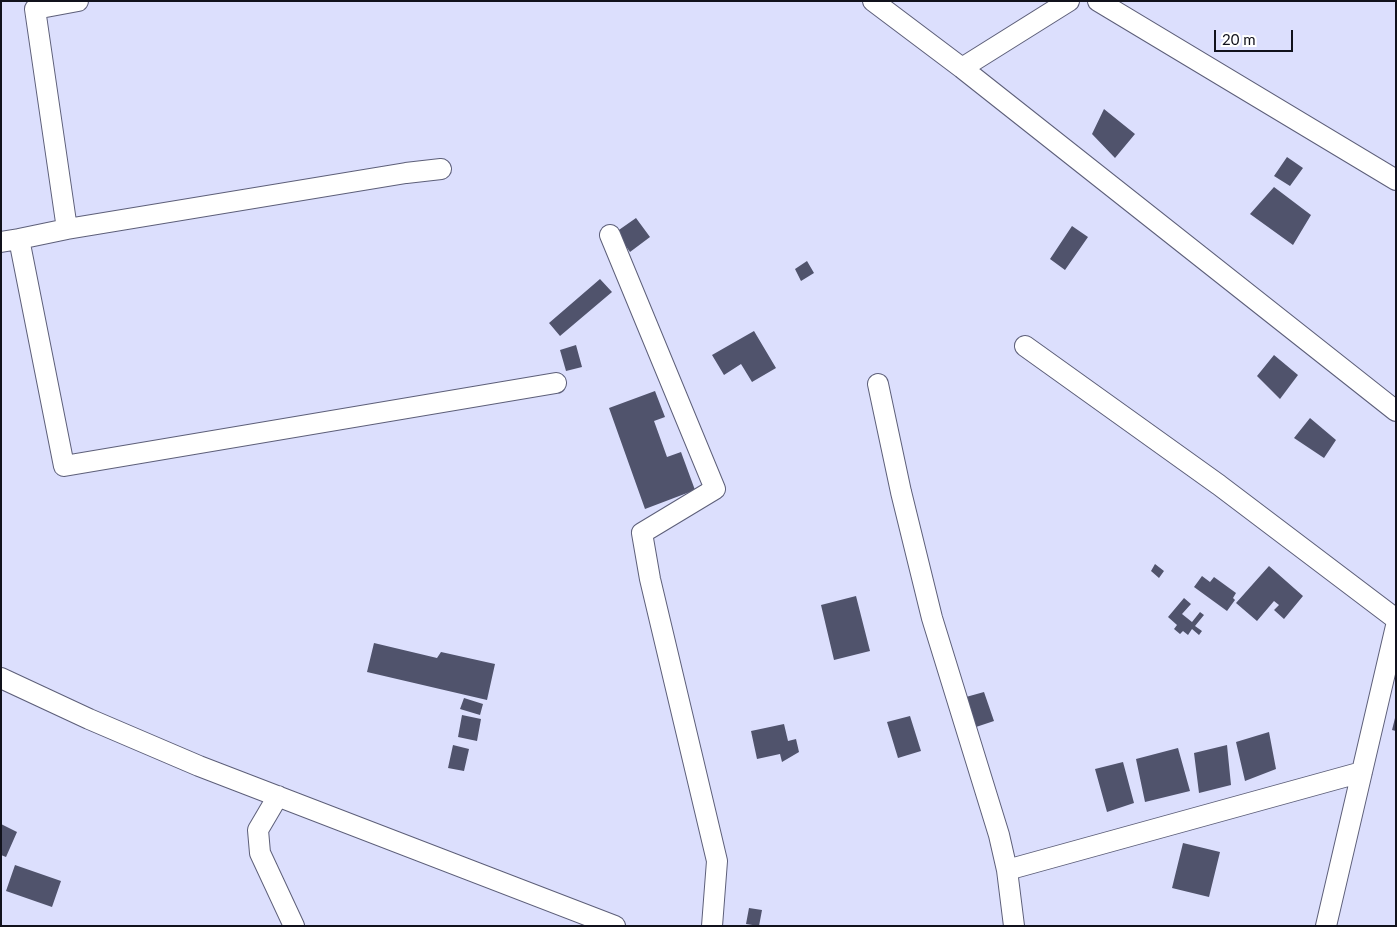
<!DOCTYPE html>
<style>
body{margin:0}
#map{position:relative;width:1397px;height:927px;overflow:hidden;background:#dcdffd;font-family:Lato,sans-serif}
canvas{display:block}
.frame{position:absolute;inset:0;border:2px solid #11121c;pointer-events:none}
.scale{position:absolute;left:1214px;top:30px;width:79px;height:22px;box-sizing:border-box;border:2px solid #11121c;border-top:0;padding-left:6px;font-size:15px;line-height:18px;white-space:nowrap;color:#11121c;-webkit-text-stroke:4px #fff;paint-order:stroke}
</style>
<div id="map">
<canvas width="1397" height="927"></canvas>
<div class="frame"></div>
<div class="scale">20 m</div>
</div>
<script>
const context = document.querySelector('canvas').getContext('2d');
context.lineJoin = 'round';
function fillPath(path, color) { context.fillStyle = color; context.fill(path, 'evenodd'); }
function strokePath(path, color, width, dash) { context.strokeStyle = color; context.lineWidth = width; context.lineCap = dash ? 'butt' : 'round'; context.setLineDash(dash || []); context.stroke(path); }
fillPath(new Path2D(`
 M1104 109 1135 134 1115 158 1092 134Z
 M1287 157 1303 168 1290 186 1274 176Z
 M1274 187 1311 215 1293 245 1250 214Z
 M636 218 650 237 630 252 616 232Z
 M1072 226 1088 237 1065 270 1050 259Z
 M807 261 814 273 801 281 795 269Z
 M600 279 612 292 560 336 549 323Z
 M754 331 776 368 752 382 741 364 724 375 712 355Z
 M576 345 582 367 566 371 560 350Z
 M1274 355 1298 375 1280 399 1257 376Z
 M655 391 665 417 654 421 667 457 681 452 695 490 645 509 609 408Z
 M1310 418 1336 440 1324 458 1294 438Z
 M1155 564 1164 571 1159 578 1151 571Z
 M1269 566 1303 596 1284 619 1274 610 1279 605 1274 601 1257 621 1236 603Z
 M1202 576 1210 582 1214 577 1236 593 1233 598 1235 600 1227 611 1194 587Z
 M856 596 870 651 834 660 821 605Z
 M1184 598 1191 604 1182 614 1192 622 1200 612 1204 615 1195 626 1202 631 1199 635 1192 629 1188 635 1183 631 1180 634 1174 629 1177 625 1168 617Z
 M374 643 437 658 441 652 495 664 487 700 367 672Z
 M984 692 994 721 976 727 966 697Z
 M464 698 483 704 480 715 460 709Z
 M462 715 481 719 477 741 458 737Z
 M910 716 921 751 898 758 887 722Z
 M1395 718H1396V731L1392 730Z
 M784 724 788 741 796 739 799 752 782 762 780 754 757 759 751 731Z
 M1269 732 1276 769 1245 781 1236 742Z
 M453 745 469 749 464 771 448 768Z
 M1227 745 1231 785 1199 793 1194 753Z
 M1178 748 1190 791 1145 802 1136 759Z
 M1123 762 1134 803 1107 812 1095 769Z
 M1 824 17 832 6 857 1 855Z
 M1183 843 1220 852 1209 897 1172 888Z
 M15 865 61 881 52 907 6 891Z
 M749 908 762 910 759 926 746 924Z`), '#50536c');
const street = new Path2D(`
 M873 1 962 68 1396 411
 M1098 1 1396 180
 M962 68 1069 1
 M67 229 406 173 441 169
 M610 235 715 489 642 533 650 579 717 861 712 926
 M19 239 67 229 35 9 78 1
 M1 242 19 239 64 466 556 383
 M1025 346 1219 485 1396 619
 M878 384 901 492 932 618 999 835 1007 870 1014 926
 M1 678 89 719 199 766 615 926
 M278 796 258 830 260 853 294 926
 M1007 870 1362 772
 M1326 926 1396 626`);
strokePath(street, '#5d5f79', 22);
strokePath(street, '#fff', 20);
</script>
